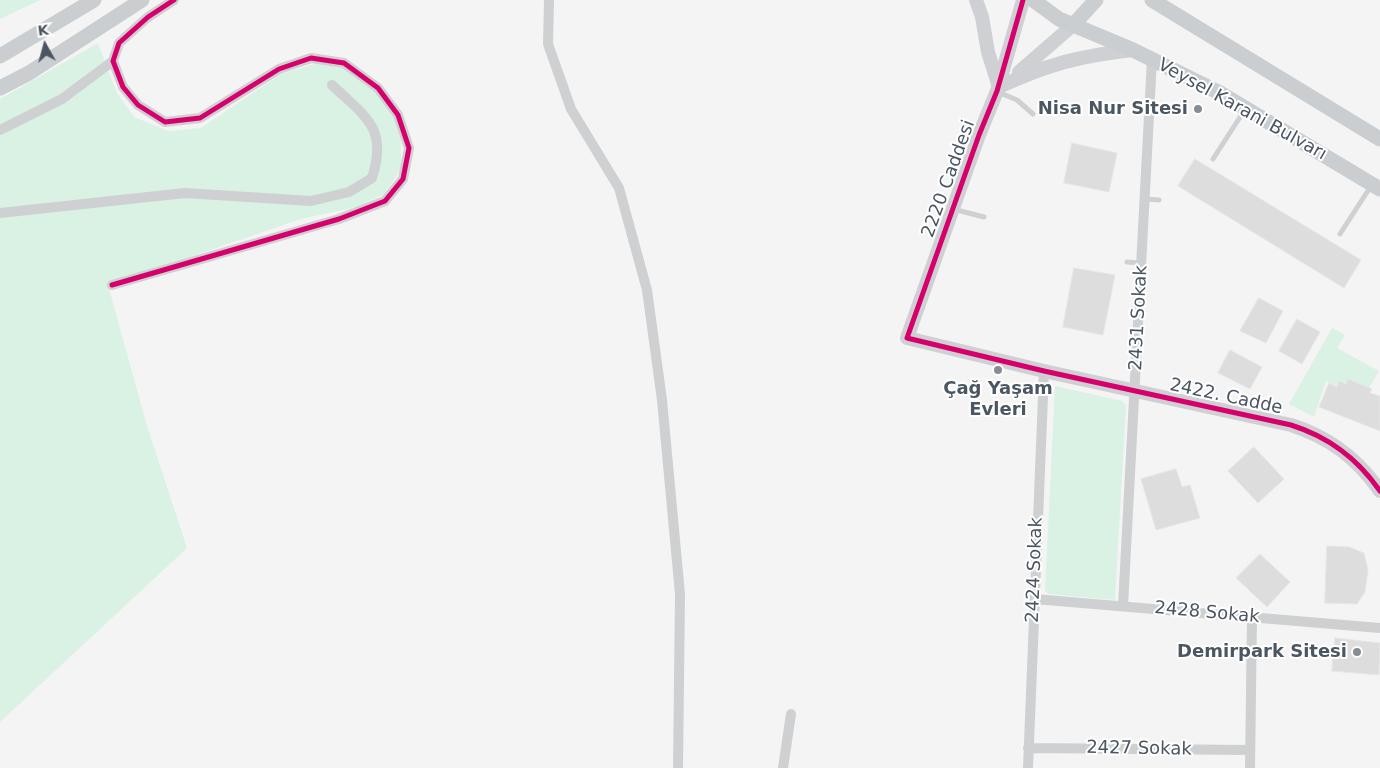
<!DOCTYPE html>
<meta charset="utf-8">
<style>
body{margin:0}
#map{position:relative;width:1380px;height:768px;overflow:hidden;background:#f4f4f4;font-family:"DejaVu Sans",sans-serif}
canvas{display:block}
.north{position:absolute;left:20px;top:20px;width:50px;height:50px;-webkit-text-stroke:4px #fff;paint-order:stroke;rotate:353deg;font-size:14px;font-weight:700;line-height:20px;text-align:center;color:#4a5661}
.north::after{content:'';display:block;margin:auto;width:18px;height:22px;background:#4a5661;clip-path:polygon(50% 0,100% 100%,50% 72%,0 100%)}
</style>
<div id="map">
<canvas width="1380" height="768"></canvas>
<div class="north">K</div>
</div>
<script>
const context = document.querySelector('canvas').getContext('2d');
context.lineJoin = 'round';
function fillPath(path, color) { context.fillStyle = color; context.fill(path, 'evenodd'); }
function strokePath(path, color, width, dash) { context.strokeStyle = color; context.lineWidth = width; context.lineCap = dash ? 'butt' : 'round'; context.setLineDash(dash || []); context.stroke(path); }
function drawText(font, color, halo, rows, align = 'center') {
  context.font = font + ' "DejaVu Sans",sans-serif'; context.lineWidth = 4; context.setLineDash([]); context.textBaseline = 'middle'; context.strokeStyle = halo; context.fillStyle = color; for (const [text, x, y, turn = 0] of rows) {
    context.save(); context.translate(x, y); context.rotate((+turn || 0) * Math.PI / 180); context.textAlign = isNaN(turn) ? turn : align; if (halo) context.strokeText(text, 0, 0); context.fillText(text, 0, 0); context.restore();
  }
}
fillPath(new Path2D(`
 M0 0H40L0 19Z
 M98 43 117 93 134 117 168 131 201 128 281 74 315 64 344 68 375 90 395 120 401 142V169L384 194 356 207 301 219 108 285 147 426 187 548 0 722V99Z
 M1332 328 1345 335 1337 348 1379 371 1369 388 1339 381 1337 386 1326 381 1314 417 1289 404Z
 M1055 386 1122 401 1126 405 1115 600 1048 594 1045 591Z`), '#d9f2e3');
const building = new Path2D(`
 M1072 143 1117 153 1109 192 1064 183Z
 M1195 159 1361 260 1344 288 1178 186Z
 M1074 268 1115 275 1103 335 1063 327Z
 M1259 298 1283 311 1266 343 1240 331Z
 M1297 319 1320 332 1302 364 1279 351Z
 M1230 350 1262 367 1250 389 1218 373Z
 M1348 379 1372 389 1370 393 1380 396V431L1319 407 1329 383 1337 387 1339 381 1346 384Z
 M1254 447 1284 479 1258 503 1228 471Z
 M1176 469 1182 487 1190 485 1200 518 1156 530 1141 479Z
 M1327 546 1349 547 1364 553 1368 570 1365 592 1357 604 1325 603Z
 M1260 554 1290 582 1267 607 1236 578Z
 M1335 638 1380 643 1379 675 1332 671Z`);
fillPath(building, '#ddddde');
strokePath(building, '#e5e6e7', 1);
strokePath(new Path2D(`
 M998 92 1017 100 1033 114
 M1213 159 1244 111
 M1145 199 1159 200
 M953 209 984 217
 M1340 234 1371 186
 M1127 262 1141 263`), '#ced0d2', 5);
strokePath(new Path2D(`
 M549 0 548 44 571 109 619 188 647 290 662 400 680 594 678 768
 M0 130 62 99 113 61
 M0 213 185 193 311 201 349 192 372 178C388 128 366 117 332 85
 M112 285 339 219 385 201 403 179 409 148 398 115 378 88 344 63 311 58 279 69 200 118 165 122 138 105 123 87 113 61 119 43 148 17 174 0
 M1034 599 1380 628
 M1123 606 1152 59
 M1028 748 1250 750
 M783 768 791 714
 M1028 768 1044 371
 M1250 768 1252 617`), '#ced0d2', 10);
strokePath(new Path2D(`
 M976 0 982 17 988 52 999 87
 M1023 0 997 91 979 135 907 338 1044 371 1291 425C1329 437 1357 458 1380 491
 M1019 72 1073 25
 M999 87C1048 64 1079 56 1133 50`), '#ced0d4', 14);
strokePath(new Path2D(`
 M1033 0 1059 19 1133 50 1220 93 1380 189
 M1152 0 1380 139
 M1073 25 1096 0
 M0 56 94 0
 M0 88 29 73 142 0`), '#caced1', 15);
strokePath(new Path2D(`
 M1023 0 997 91 979 135 907 338 1044 371 1291 425C1329 437 1357 458 1380 491
 M112 285 339 219 385 201 403 179 409 148 398 115 378 88 344 63 311 58 279 69 200 118 165 122 138 105 123 87 113 61 119 43 148 17 174 0`), '#d6006c', 5);
for (const [x, y, r, color] of [
 [1198,109,5,"#868d94"],
 [998,370,5,"#868d94"],
 [1357,652,5,"#868d94"]
]) { const dot = new Path2D(); dot.arc(x, y, r, 0, 2 * Math.PI); context.fillStyle = color; context.fill(dot); strokePath(dot, '#fff', 2); }
drawText('bold 18px', '#4a5661', '#fff', [
 ["Nisa Nur Sitesi",1188,109],
 ["Çağ Yaşam",998,389,"center"],
 ["Evleri",998,410,"center"],
 ["Demirpark Sitesi",1347,652]
], 'right');
drawText('18px', '#4a5661', '#fff', [
 ["Veysel Karani Bulvarı",1242,110,29],
 ["2220 Caddesi",949,179,-70],
 ["2431 Sokak",1139,318,-87],
 ["2422. Cadde",1226,397,12],
 ["2424 Sokak",1035,570,-88],
 ["2428 Sokak",1207,613,5],
 ["2427 Sokak",1139,749,1]
]);
</script>
